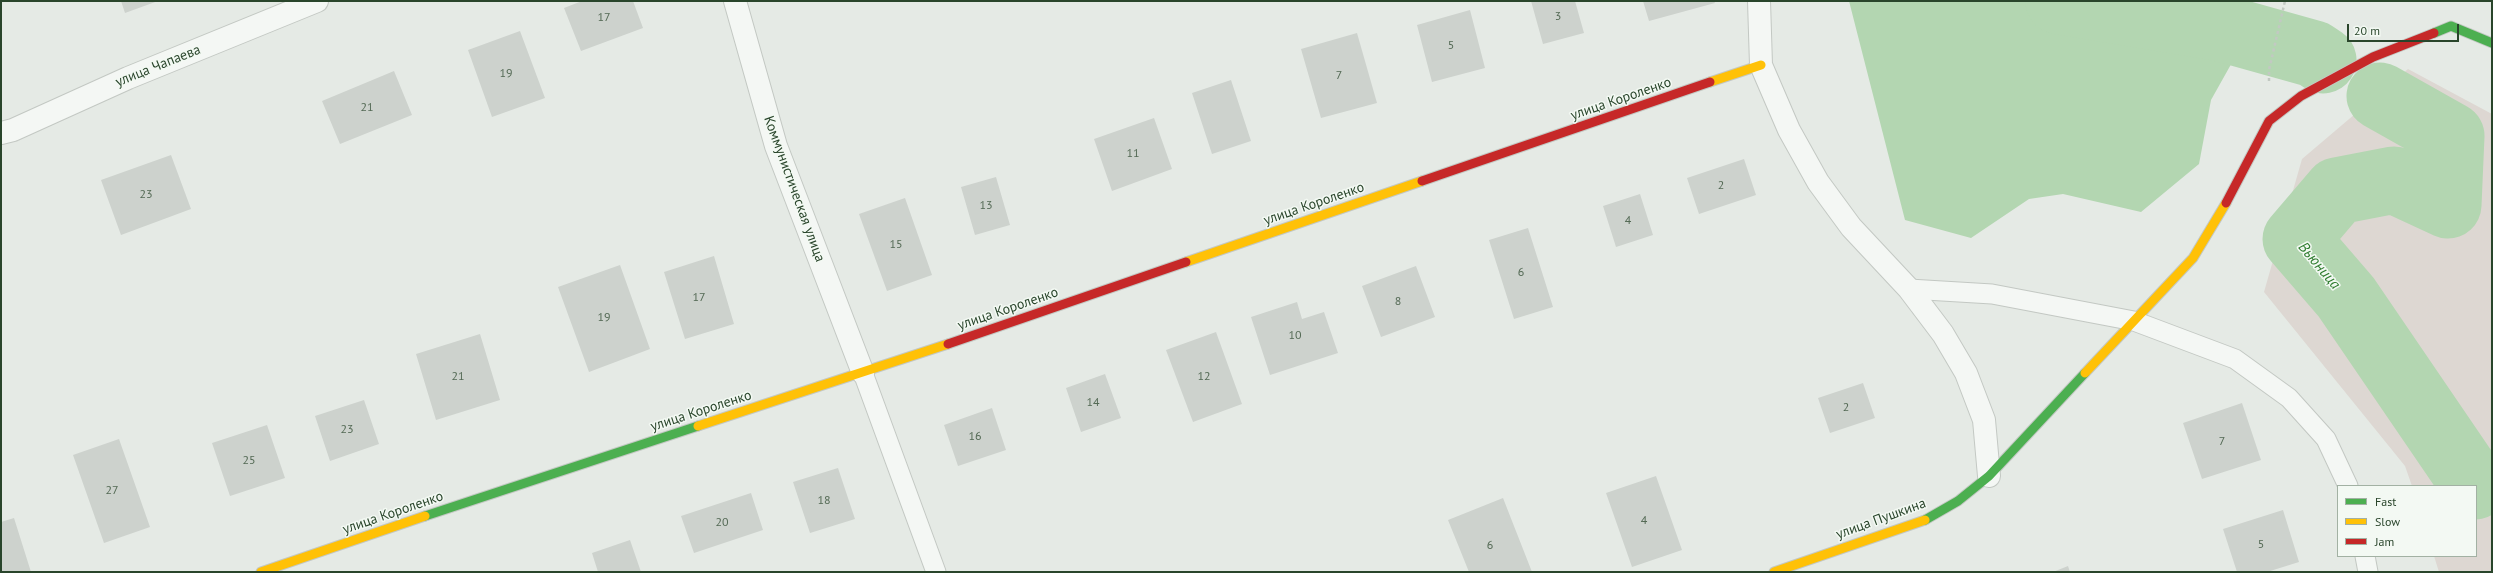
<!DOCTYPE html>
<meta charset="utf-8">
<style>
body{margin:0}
#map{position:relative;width:2493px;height:573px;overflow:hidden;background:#e5eae5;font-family:"PT Sans",sans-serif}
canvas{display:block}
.frame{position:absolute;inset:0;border:2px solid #29452b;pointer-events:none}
.legend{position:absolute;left:2337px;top:485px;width:140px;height:72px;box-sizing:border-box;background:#f3f9f3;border:1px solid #a2b1a3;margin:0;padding:5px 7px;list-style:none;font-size:12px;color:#29452b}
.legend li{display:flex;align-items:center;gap:8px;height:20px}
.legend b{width:20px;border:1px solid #a2b1a3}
.scale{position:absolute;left:2347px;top:24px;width:112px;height:18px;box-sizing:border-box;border:2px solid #29452b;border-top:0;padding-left:5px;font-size:12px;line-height:14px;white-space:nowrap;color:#29452b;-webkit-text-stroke:3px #f3f9f3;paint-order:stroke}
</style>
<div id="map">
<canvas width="2493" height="573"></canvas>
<div class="frame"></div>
<ul class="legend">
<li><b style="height:5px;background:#4caf50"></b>Fast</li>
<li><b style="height:5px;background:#ffc107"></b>Slow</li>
<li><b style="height:5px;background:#c62828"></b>Jam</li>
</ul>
<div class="scale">20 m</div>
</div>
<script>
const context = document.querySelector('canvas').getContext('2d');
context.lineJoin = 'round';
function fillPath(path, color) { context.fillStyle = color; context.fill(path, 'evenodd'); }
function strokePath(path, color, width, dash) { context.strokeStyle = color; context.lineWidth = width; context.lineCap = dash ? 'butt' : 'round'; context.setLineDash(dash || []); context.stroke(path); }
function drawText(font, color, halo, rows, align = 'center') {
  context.font = font + ' "PT Sans",sans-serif'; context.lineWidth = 3; context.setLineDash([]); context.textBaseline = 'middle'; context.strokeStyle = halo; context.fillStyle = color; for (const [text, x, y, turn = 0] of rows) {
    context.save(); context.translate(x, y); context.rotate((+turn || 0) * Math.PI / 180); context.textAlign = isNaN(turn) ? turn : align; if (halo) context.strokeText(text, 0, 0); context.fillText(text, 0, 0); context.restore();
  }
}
fillPath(new Path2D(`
 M2408 69 2492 114V572H2439L2434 556H2476V486H2412L2405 466 2264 292 2302 159Z`), '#ddd7d2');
fillPath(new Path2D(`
 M1849 1H2231L2254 13 2234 59 2211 100 2199 164 2141 212 2063 194 2029 199 1971 238 1905 220Z`), '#b3d6b1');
strokePath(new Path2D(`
 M2059 1 2221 28 2314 54 2323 60
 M2380 96 2451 136 2448 205 2394 180 2337 191 2296 239 2346 297 2475 486`), '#b3d6b1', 67);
fillPath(new Path2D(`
 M121 1H158L125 13Z
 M582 1H633L643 28 581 51 564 8Z
 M1531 1H1575L1584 33 1543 44Z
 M1643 1H1714L1715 3 1649 21Z
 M1470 10 1485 68 1432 82 1417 25Z
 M520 31 545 98 492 117 468 50Z
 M1357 33 1377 103 1321 118 1301 49Z
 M394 71 412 115 340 144 322 101Z
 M1231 80 1251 141 1212 154 1192 93Z
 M1154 118 1172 169 1112 191 1094 139Z
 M171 155 191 209 121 235 101 180Z
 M1744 159 1756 195 1699 214 1687 178Z
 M996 177 1010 225 975 235 961 187Z
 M1640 194 1653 235 1616 247 1603 206Z
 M905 198 932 275 887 291 859 214Z
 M1528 228 1553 307 1514 319 1489 240Z
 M714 256 734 324 685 339 664 272Z
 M620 265 650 349 589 372 558 287Z
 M1416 266 1435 317 1381 337 1362 286Z
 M1297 302 1302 319 1324 312 1338 353 1270 375 1251 317Z
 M1216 332 1242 404 1193 422 1166 350Z
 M480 334 500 400 436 420 416 354Z
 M1105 374 1121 418 1081 432 1066 388Z
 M1863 383 1875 418 1830 433 1818 398Z
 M364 400 379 444 330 461 315 416Z
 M2242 403 2261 460 2202 479 2183 423Z
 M992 408 1006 450 958 466 944 425Z
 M267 425 285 478 230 496 212 443Z
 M119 439 150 527 104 543 73 455Z
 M838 468 855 519 810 533 793 482Z
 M1656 476 1682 550 1632 567 1606 493Z
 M751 493 763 530 694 553 681 516Z
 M1503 498 1532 572H1469L1448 520Z
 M2283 510 2299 562 2267 572H2237L2223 529Z
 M14 518 31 572H1V522Z
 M630 540 641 572H598L592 553Z
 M2068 566 2070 572H2053Z`), '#cdd2cd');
const lane = new Path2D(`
 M1909 289 1992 294 2134 321 2235 359 2289 398 2326 439 2348 486
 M863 373 936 572
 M2365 556 2368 572`);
const street = new Path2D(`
 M735 1 776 146 863 373
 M1759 1 1761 65 1789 130 1818 182 1851 227 1909 289 1943 334 1966 373 1984 420 1989 476
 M1 133 13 130 128 78 317 1`);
const fast = new Path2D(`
 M2434 33 2451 26 2492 43
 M425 516 698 426
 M1925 520 1958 501 1989 476 2085 373`);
const slow = new Path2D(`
 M1710 82 1761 65
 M1186 262 1422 181
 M2085 373 2193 258 2226 203
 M698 426 948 344
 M261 572 425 516
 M1774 572 1925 520`);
const jam = new Path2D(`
 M1422 181 1710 82
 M2226 203 2269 121 2301 96 2373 57 2434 33
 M948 344 1186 262`);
strokePath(lane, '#c3c8c3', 21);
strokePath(street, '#c3c8c3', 24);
strokePath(fast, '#c3c8c3', 11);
strokePath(slow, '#c3c8c3', 11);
strokePath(jam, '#c3c8c3', 11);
strokePath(new Path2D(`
 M2269 81V70L2285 1`), '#c2c9c2', 2.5, [3, 3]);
strokePath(lane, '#f4f7f4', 19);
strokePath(street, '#f4f7f4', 22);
strokePath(fast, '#4caf50', 9);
strokePath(slow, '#ffc107', 9);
strokePath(jam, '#c62828', 9);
drawText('12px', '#536954', null, [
 ["3",1558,17],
 ["17",604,18],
 ["5",1451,46],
 ["19",506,74],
 ["7",1339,76],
 ["21",367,108],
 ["11",1133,154],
 ["2",1721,186],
 ["23",146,195],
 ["13",986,206],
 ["4",1628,221],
 ["15",896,245],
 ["6",1521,273],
 ["17",699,298],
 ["8",1398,302],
 ["19",604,318],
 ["10",1295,336],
 ["21",458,377],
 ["12",1204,377],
 ["14",1093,403],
 ["2",1846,408],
 ["23",347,430],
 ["16",975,437],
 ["7",2222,442],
 ["25",249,461],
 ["27",112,491],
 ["18",824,501],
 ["4",1644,521],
 ["20",722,523],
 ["5",2261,545],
 ["6",1490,546]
]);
drawText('14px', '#29452b', '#f3f9f3', [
 ["улица Чапаева",158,66,-22],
 ["улица Короленко",1621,99,-19],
 ["Коммунистическая улица",794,189,70],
 ["улица Короленко",1314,204,-19],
 ["улица Короленко",1008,309,-19],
 ["улица Короленко",701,411,-18],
 ["улица Короленко",393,513,-19],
 ["улица Пушкина",1881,519,-20]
]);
drawText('italic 15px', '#307d30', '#f3f9f3', [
 ["Вьюница",2319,266,50]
]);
</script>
